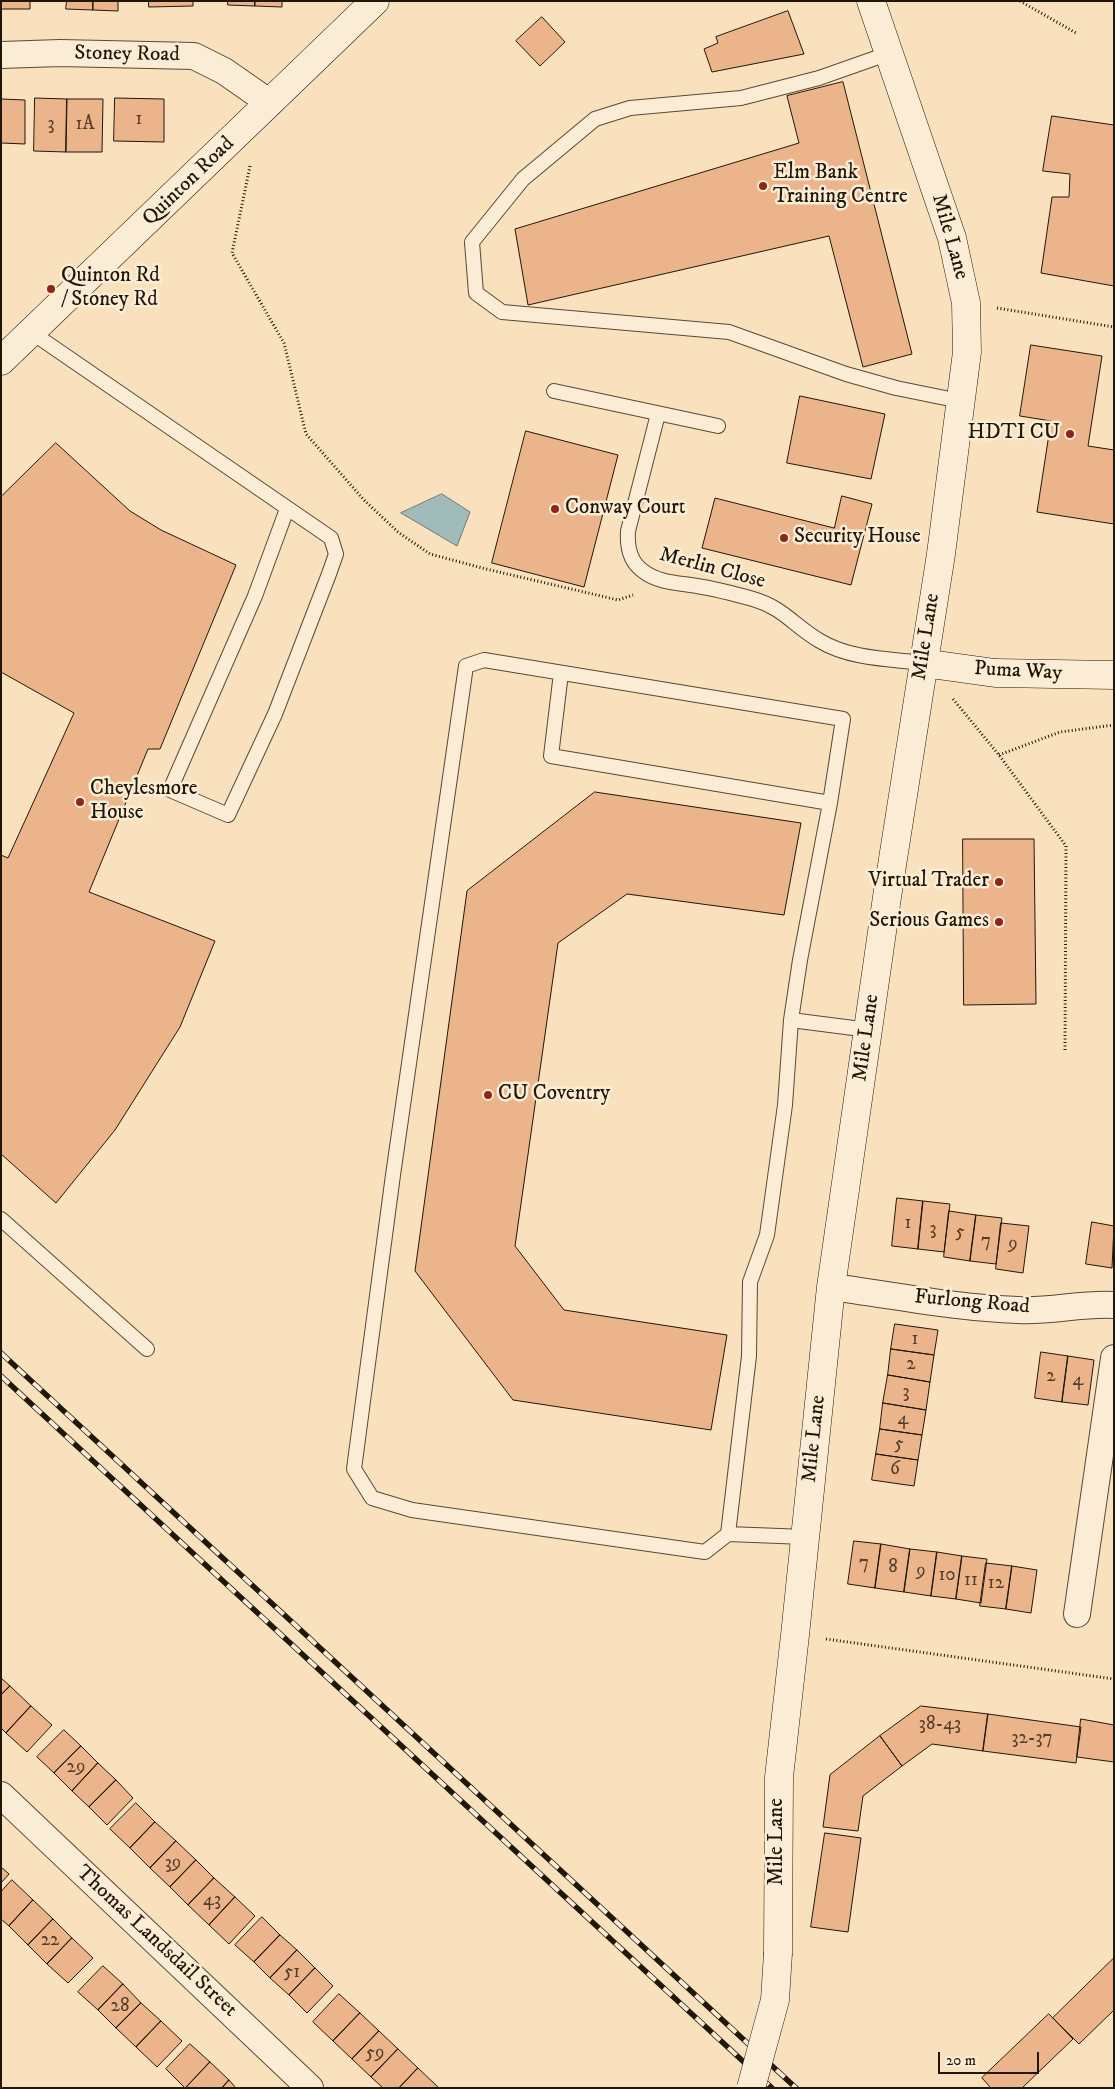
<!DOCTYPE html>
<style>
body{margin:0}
#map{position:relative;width:1115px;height:2089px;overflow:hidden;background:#f9e1be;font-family:"IM FELL DW Pica",serif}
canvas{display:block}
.frame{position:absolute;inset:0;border:2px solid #211709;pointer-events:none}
.scale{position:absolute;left:938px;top:2052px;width:101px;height:22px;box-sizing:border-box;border:2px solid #211709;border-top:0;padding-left:6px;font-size:15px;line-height:18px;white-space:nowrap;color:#211709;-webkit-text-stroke:4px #fbecd5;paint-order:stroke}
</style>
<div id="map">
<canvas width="1115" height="2089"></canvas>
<div class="frame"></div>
<div class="scale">20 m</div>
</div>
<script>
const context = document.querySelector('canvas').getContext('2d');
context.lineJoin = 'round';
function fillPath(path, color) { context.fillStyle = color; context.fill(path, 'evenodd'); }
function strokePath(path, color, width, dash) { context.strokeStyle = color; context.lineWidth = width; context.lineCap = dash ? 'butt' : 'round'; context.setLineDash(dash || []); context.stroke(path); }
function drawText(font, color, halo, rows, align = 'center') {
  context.font = font + ' "IM FELL DW Pica",serif'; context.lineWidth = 5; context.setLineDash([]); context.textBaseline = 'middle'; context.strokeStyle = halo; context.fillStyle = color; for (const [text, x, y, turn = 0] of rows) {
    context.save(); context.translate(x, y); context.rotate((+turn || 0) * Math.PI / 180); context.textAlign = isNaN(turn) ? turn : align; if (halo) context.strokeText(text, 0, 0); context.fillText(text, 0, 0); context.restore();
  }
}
const water = new Path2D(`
 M442 494 470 512 457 546 401 513Z`);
fillPath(water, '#a1bbba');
strokePath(water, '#6e7973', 1);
const building = new Path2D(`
 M1 1H30V9H1Z
 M67 1H93V10L66 9Z
 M93 1H118V11L93 10Z
 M149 1H193V6L149 7Z
 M228 1H255V6L228 5Z
 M255 1H282V7L255 6Z
 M788 11 804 54 712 72 704 49 718 43 716 37Z
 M542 17 565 42 540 66 516 41Z
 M843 82 912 354 863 367 829 236 528 305 515 229 799 143 787 96Z
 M35 98 67 99 66 152 34 151Z
 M115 98 164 99V142L114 141Z
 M1 99 25 100V144L1 143Z
 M67 99H103L102 152H66Z
 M1052 116 1114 125V286L1041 273 1052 197H1069L1070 174 1043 171Z
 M1031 345 1102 356 1088 446 1114 450V524L1037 512 1051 421 1020 416Z
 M800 396 885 414 871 479 787 463Z
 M526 431 618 455 584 587 492 563Z
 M56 443 130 511 161 530 236 565 160 749H148L89 892 215 941 180 1027 115 1130 56 1203 1 1154V855L8 858 74 713 1 672V497Z
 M842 496 872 504 851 585 702 548 715 498 834 528Z
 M595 792 801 823 784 915 627 894 558 943 515 1246 564 1310 727 1335 711 1430 513 1400 415 1271 467 891Z
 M963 839H1034L1036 1004 964 1005Z
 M897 1198 923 1201 918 1249 892 1246Z
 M923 1201 950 1204 944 1252 918 1249Z
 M949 1211 976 1215 970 1261 944 1257Z
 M976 1215 1002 1218 996 1264 970 1261Z
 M1092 1222 1114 1226 1112 1268 1086 1264Z
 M1001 1223 1029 1226 1023 1273 996 1269Z
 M895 1324 938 1330 934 1355 891 1349Z
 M891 1349 934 1355 930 1382 888 1375Z
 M1041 1352 1068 1356 1062 1402 1035 1398Z
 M1068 1356 1094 1360 1088 1405 1062 1402Z
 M888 1375 930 1382 926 1410 883 1403Z
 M883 1403 926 1410 922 1435 880 1429Z
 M880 1429 922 1435 918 1460 876 1454Z
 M876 1454 918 1460 914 1486 872 1480Z
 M854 1541 881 1544 875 1588 848 1584Z
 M881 1544 910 1549 904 1592 875 1588Z
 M910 1549 937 1552 931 1596 904 1592Z
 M937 1552 962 1556 956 1599 931 1596Z
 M962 1556 987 1559 981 1603 956 1599Z
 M986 1563 1012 1566 1006 1609 980 1606Z
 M1012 1566 1037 1570 1031 1613 1006 1609Z
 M1 1678 10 1686 1 1695Z
 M10 1686 31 1706 6 1733 1 1728V1695Z
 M31 1706 52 1725 27 1752 6 1733Z
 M921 1706 988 1714 983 1751 932 1744 902 1766 880 1736Z
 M988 1714 1081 1727 1076 1763 983 1751Z
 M1081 1719 1114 1725V1762L1077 1757Z
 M64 1730 81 1746 54 1773 37 1757Z
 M880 1736 902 1766 863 1796 858 1831 823 1827 830 1775Z
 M81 1746 98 1763 72 1791 54 1773Z
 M98 1763 116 1780 89 1807 72 1791Z
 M116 1780 133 1798 107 1825 89 1807Z
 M136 1803 155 1822 130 1848 110 1829Z
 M155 1822 176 1841 150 1868 130 1848Z
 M825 1833 861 1838 848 1932 811 1927Z
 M176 1841 196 1860 170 1887 150 1868Z
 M196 1860 214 1878 188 1905 170 1887Z
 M1 1867 9 1874 1 1883Z
 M214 1878 235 1897 209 1925 188 1905Z
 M12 1880 33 1900 9 1926 1 1919V1892Z
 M235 1897 255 1916 229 1944 209 1925Z
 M33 1900 53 1919 28 1945 9 1926Z
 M262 1917 280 1935 254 1962 235 1945Z
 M53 1919 72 1938 47 1964 28 1945Z
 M280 1935 297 1950 270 1978 254 1962Z
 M72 1938 93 1958 68 1983 47 1964Z
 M297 1950 315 1968 289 1995 270 1978Z
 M1114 1958V2010L1079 2044 1053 2018Z
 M103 1966 123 1984 98 2010 78 1992Z
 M315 1968 333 1986 307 2013 289 1995Z
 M123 1984 141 2003 116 2028 98 2010Z
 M339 1994 360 2013 333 2041 313 2022Z
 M141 2003 161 2021 136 2047 116 2028Z
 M360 2013 379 2031 352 2059 333 2041Z
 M1049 2014 1073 2039 1022 2088H991L982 2078Z
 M161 2021 182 2041 157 2067 136 2047Z
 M379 2031 398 2049 371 2077 352 2059Z
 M190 2044 210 2062 185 2088 166 2069Z
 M398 2049 418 2068 399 2088H383L371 2077Z
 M210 2062 229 2080 222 2088H186Z
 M418 2068 438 2087 437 2088H399Z
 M229 2080 236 2088H222Z`);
fillPath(building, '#ebb48b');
strokePath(building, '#211709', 1);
const lane = new Path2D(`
 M890 53 819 78 741 98 630 108 595 119 523 179 472 242 476 293 502 312 729 332 846 374 896 388 960 401
 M31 332 331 538 336 554 329 574 275 714 228 815 170 790 255 596 287 509
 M554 391 718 426
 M658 414 628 531C627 546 630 562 643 571 658 583 680 583 697 586 716 589 735 594 753 599 784 608 794 626 820 641 850 659 889 659 923 663
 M561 673 551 756 830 803 843 719 484 660 466 666 393 1175 354 1469 372 1498 412 1510 705 1552 728 1534 805 1537
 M791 1020 869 1030
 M1 1219 147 1349
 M728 1534 749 1356 750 1282 767 1235 785 1105 791 1020 800 960 830 803`);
const street = new Path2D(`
 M1 55 60 53 194 56 224 71 270 103
 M831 1287C893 1295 955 1308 1018 1310 1050 1312 1081 1303 1114 1305
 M1077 1614 1114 1358
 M1 1795 310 2088`);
const secondary = new Path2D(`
 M1 361 375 1
 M923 663 995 673 1114 675
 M778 1953 779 1777 795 1635 831 1287 887 897 941 554 967 352 966 303 952 238 871 1`);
strokePath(lane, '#574a36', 16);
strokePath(street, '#574a36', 28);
strokePath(secondary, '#211709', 29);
strokePath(new Path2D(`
 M1020 1 1076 33
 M250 166 232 253 284 343 306 434 364 500 398 532 430 554 486 569 618 600 633 595
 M997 308 1114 327
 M953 699 999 755 1066 846 1065 1050
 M999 755 1060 732 1114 725
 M826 1639 1114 1679`), '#211709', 3, [1, 2.5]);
strokePath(lane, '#fbecd5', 14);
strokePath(street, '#fbecd5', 26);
strokePath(secondary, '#fbecd5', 28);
const rail = new Path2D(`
 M1 1353 796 2088
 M1 1376 772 2088`);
strokePath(rail, '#211709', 5.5);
strokePath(rail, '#fbecd5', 4, [11]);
const secondaryBridge = new Path2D(`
 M751 2088 775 2000 778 1953`);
strokePath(secondaryBridge, '#211709', 29, []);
strokePath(secondaryBridge, '#fbecd5', 28);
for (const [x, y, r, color] of [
 [763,186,5,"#8f2418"],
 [51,289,5,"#8f2418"],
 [1070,434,5,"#8f2418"],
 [555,509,5,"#8f2418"],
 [784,538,5,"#8f2418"],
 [80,802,5,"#8f2418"],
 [999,882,5,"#8f2418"],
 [999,922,5,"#8f2418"],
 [488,1095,5,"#8f2418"]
]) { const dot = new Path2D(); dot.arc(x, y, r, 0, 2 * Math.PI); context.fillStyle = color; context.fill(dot); strokePath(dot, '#fbecd5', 2); }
drawText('19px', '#543e2a', null, [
 ["1",139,120],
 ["3",51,125],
 ["1A",85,125],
 ["1",908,1224],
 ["3",933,1230],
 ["5",960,1233],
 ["7",986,1242],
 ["9",1013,1245],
 ["1",915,1340],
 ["2",911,1365],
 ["2",1051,1377],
 ["4",1078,1381],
 ["3",906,1393],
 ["4",903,1420],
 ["5",899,1445],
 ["6",895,1470],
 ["7",864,1564],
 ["8",893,1568],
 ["9",921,1572],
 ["10",947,1576],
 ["11",971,1581],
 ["12",996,1584],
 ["38-43",940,1725],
 ["32-37",1032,1739],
 ["29",76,1768],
 ["39",173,1864],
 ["43",212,1901],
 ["22",50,1941],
 ["51",292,1973],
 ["28",120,2007],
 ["59",375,2054]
]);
drawText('21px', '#211709', '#fbecd5', [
 ["Stoney Road",127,55,1],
 ["Quinton Road",189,182,-44],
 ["Mile Lane",949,237,74],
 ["Merlin Close",712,569,15],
 ["Mile Lane",927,637,-81],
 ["Puma Way",1018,672,3],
 ["Mile Lane",867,1038,-82],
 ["Furlong Road",972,1303,5],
 ["Mile Lane",815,1439,-84],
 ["Mile Lane",778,1842,-90],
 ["Thomas Landsdail Street",156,1942,43]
]);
drawText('21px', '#211709', '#fbecd5', [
 ["Elm Bank",773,174],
 ["Training Centre",773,198],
 ["Quinton Rd",61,277],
 ["/ Stoney Rd",61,301],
 ["HDTI CU",1060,434,"right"],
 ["Conway Court",565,509],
 ["Security House",794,538],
 ["Cheylesmore",90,790],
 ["House",90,814],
 ["Virtual Trader",989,882,"right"],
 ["Serious Games",989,922,"right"],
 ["CU Coventry",498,1095]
], 'left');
</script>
